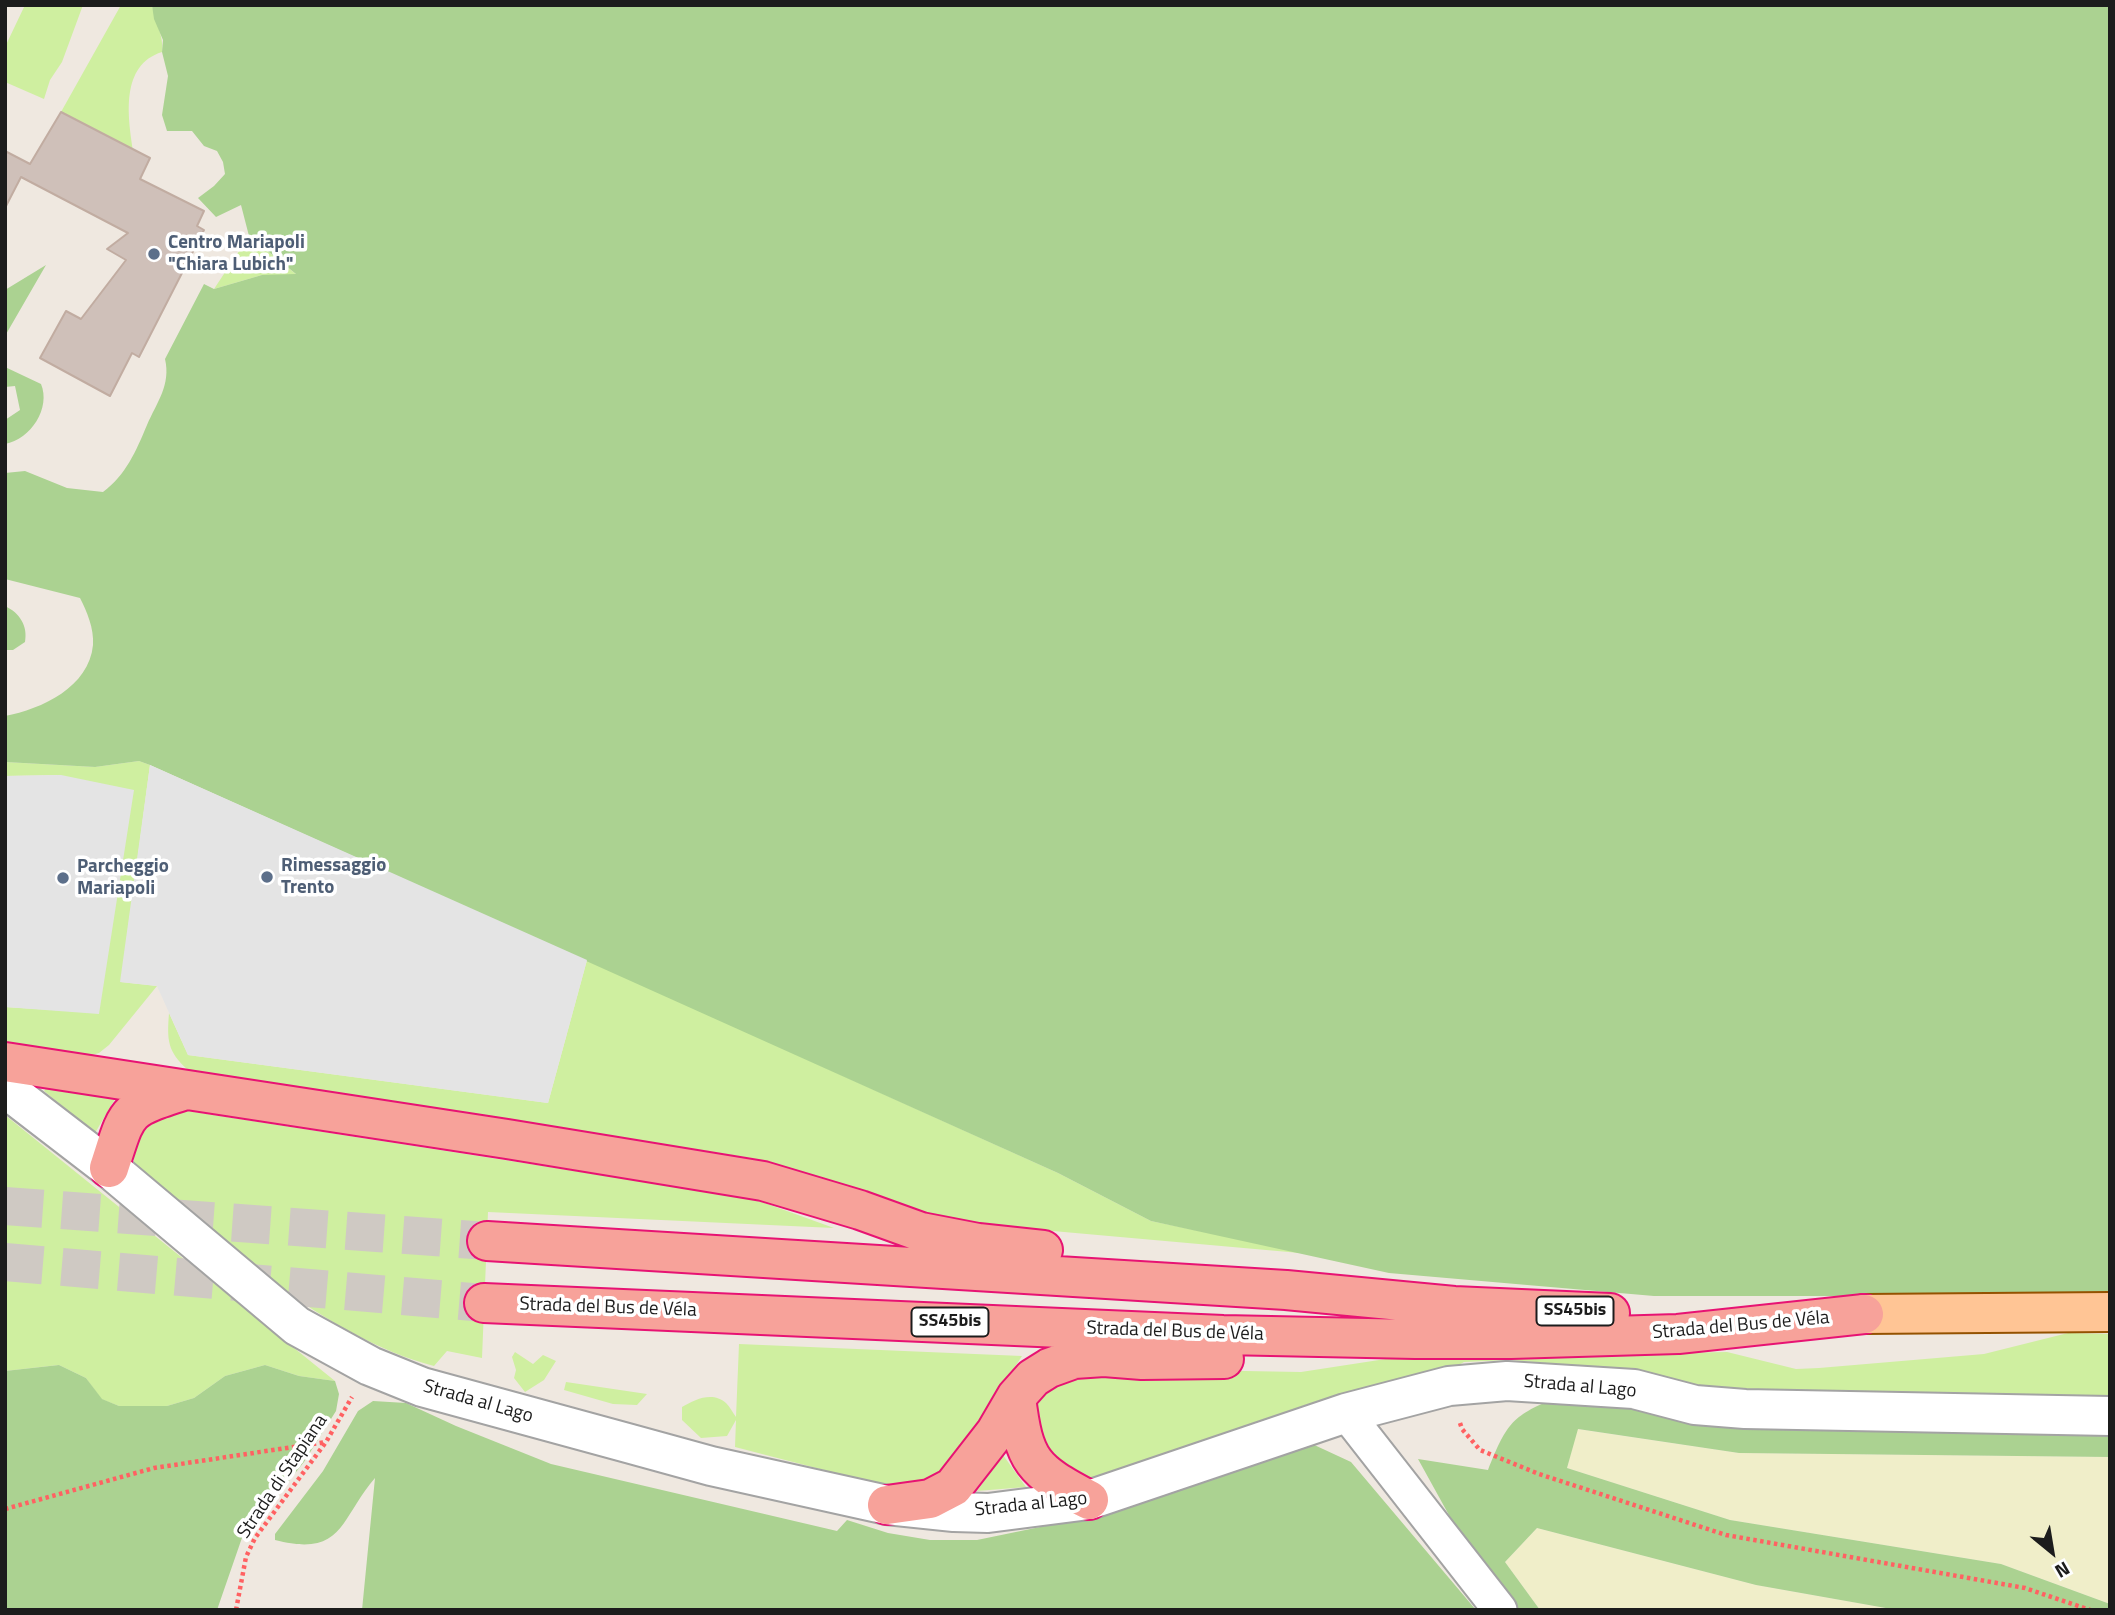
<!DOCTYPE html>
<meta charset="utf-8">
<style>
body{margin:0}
#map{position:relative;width:2115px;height:1615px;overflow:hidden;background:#efe8e0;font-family:"Titillium Web",sans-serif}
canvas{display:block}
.frame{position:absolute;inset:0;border:7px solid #1c1c1c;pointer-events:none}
.north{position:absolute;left:2017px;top:1517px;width:70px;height:70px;-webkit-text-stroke:5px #fff;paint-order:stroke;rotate:150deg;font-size:19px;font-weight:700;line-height:28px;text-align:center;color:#1c1c1c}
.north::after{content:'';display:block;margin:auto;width:24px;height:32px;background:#1c1c1c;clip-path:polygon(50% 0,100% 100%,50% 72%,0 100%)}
</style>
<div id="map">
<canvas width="2115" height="1615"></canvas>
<div class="frame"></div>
<div class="north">N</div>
</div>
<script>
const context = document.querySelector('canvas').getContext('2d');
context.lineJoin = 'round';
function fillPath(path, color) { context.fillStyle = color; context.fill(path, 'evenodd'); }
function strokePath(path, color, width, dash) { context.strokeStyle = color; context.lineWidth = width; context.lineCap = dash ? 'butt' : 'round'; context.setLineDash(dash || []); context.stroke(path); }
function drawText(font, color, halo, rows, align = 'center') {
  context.font = font + ' "Titillium Web",sans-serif'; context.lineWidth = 7; context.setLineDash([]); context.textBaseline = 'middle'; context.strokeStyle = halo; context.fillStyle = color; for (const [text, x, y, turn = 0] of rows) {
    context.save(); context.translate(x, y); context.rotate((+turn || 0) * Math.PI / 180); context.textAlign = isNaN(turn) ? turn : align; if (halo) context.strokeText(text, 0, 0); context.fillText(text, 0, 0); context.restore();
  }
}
fillPath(new Path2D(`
 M1577 1429 1739 1453 2110 1457V1604L2001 1564 1730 1520 1567 1468Z
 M1537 1528 1756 1585 1897 1610H1540L1505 1562Z`), '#f0eec9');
fillPath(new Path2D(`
 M25 5H83L62 62 50 80 44 99 5 82V47Z
 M121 5H152C155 22 164 35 162 52 120 65 128 117 133 150L61 112Z
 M249 236 297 275H262L214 289Z
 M139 761 150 765 121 982 157 986 109 1045 99 1053 89 1056 5 1046V1007L99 1013 61 775 5 776V762L95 767Z
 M587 960 1058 1173 1151 1221 1311 1254 963 1223 914 1212 774 1163 751 1158 188 1070C167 1051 167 1040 169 1013L188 1055 548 1103Z
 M47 1087 115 1099 95 1133 44 1091Z
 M181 1110 724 1194 762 1202 834 1228 488 1212 482 1358 447 1351 434 1366C324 1337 221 1241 134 1169 133 1130 149 1124 181 1110Z
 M5 1115 335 1381 299 1376 265 1365 225 1376 194 1398 167 1406H119L101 1399 86 1378 59 1365 5 1371Z
 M2068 1333 2110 1334V1395H1772L1704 1387 1569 1365 1510 1360 1464 1362 1455 1367 1381 1383 1316 1404 1125 1470 1091 1479H1070L1038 1448 1035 1401 1076 1368 1301 1372 1405 1356 1465 1357 1727 1352 1796 1369 1819 1368 1984 1354Z
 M739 1344 1022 1356 950 1467 928 1483 896 1486 874 1483 735 1447 736 1420 727 1436 701 1438 682 1420V1407C695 1399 713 1391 726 1403 730 1407 733 1413 736 1417Z
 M515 1352 533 1364 543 1355 556 1361 544 1380 525 1392 514 1378 516 1370 512 1357Z
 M566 1382 647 1394 637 1405 613 1404 564 1390Z
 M1003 1455 1026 1487 977 1491Z`), '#cfefa0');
fillPath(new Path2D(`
 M152 5H2110V1296H1654L1389 1273 1151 1221 1058 1173 150 765 139 761 95 767 5 762V716C42 709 89 687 93 645 94 628 87 612 80 598L5 579V473L25 471 67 488 103 492C126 475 136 451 147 425 157 402 171 385 165 359L204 284 214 289 262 275 296 274 249 236 241 205 216 217 198 198 214 186 225 174 223 162 217 151 204 146 192 131H167L162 115 168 76 162 52 163 40 154 19Z
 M46 265 5 336V290Z
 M5 367 41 384C51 408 31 439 5 444V420L20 410 15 386 5 387Z
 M5 606C20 613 28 626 25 642L13 650H5Z
 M59 1365 86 1378 102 1399 119 1406H167L194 1398 225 1376 265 1365 299 1376 335 1381 339 1394 336 1411 304 1462 260 1517 244 1532 217 1610H5V1371Z
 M1556 1398 1733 1424 2110 1432V1457L1739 1453 1578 1429 1567 1468 1730 1520 2001 1564 2110 1604V1610H1897L1756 1585 1537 1528 1505 1562 1540 1610H1516L1455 1526 1418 1459 1488 1470C1506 1426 1510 1416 1556 1398Z
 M373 1401 406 1403 456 1426 551 1464 837 1531 847 1520 888 1533 930 1540H977L1108 1513 1310 1443 1351 1462 1476 1610H362L375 1478C340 1518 344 1558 275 1540V1534L323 1471 358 1411Z`), '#abd291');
fillPath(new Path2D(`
 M150 765 587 960 548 1103 188 1055 157 986 120 982Z
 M61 775 134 790 99 1014 5 1007V776Z`), '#e4e4e4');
const building = new Path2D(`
 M61 112 150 158 140 179 204 211 197 226 204 230 139 357 132 353 110 396 40 358 66 311 81 319 126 260 107 249 128 233 21 177 5 208V151L30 164Z`);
fillPath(building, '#cfc0b9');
strokePath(building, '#c1aca1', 2);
strokePath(new Path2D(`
 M5 1206 487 1241
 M5 1262 484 1303`), '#cfc9c3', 38, [38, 19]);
const minor = new Path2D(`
 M1346 1413 1500 1610`);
const tertiary = new Path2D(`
 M5 1088 109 1168 297 1326 370 1366 422 1387 631 1444 711 1466 887 1505 954 1512 988 1513 1089 1500 1346 1413 1449 1386 1507 1381 1634 1389 1695 1405 1745 1409 2110 1416`);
const primary = new Path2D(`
 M1864 1314 2110 1312`);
const trunk = new Path2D(`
 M5 1062 507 1139 763 1181 860 1210 921 1232 978 1243 1043 1250
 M109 1168C128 1110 123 1110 183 1091
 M487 1241 1286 1290 1454 1306 1610 1313
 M484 1303 1223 1335 1415 1339H1511L1678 1334 1864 1314
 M1016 1397C1024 1462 1032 1470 1089 1500
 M887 1505 930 1499 953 1487 995 1433 1016 1397 1033 1378 1049 1368 1074 1359 1104 1357 1142 1360 1224 1359`);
strokePath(minor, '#a3a3a3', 37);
strokePath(tertiary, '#a3a3a3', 42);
strokePath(primary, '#945200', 42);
strokePath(trunk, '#e71373', 42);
strokePath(new Path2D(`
 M1460 1423 1462 1429 1480 1450 1539 1474 1726 1535 2025 1588 2090 1610
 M5 1509 154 1468 326 1442
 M236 1610 246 1557 255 1538 326 1442 352 1397`), '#ff6162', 4.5, [3.5, 3.5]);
strokePath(minor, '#fff', 33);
strokePath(tertiary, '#fff', 38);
strokePath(primary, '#ffc595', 38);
strokePath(trunk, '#f7a29a', 38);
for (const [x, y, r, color] of [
 [154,254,7,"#5c6f8a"],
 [267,877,7,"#5c6f8a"],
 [63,878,7,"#5c6f8a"]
]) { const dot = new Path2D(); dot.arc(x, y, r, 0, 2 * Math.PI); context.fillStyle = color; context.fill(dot); strokePath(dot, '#fff', 2.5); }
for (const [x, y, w] of [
 [1575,1311,77],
 [950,1322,77]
]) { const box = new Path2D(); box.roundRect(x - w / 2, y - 14.5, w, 29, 5); context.fillStyle = '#fff'; context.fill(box); strokePath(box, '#1c1c1c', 2); }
drawText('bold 18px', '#1c1c1c', null, [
 ["SS45bis",1575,1311],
 ["SS45bis",950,1322]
]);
drawText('bold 19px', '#4e5e75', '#fff', [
 ["Centro Mariapoli",168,243],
 ["\"Chiara Lubich\"",168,265],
 ["Rimessaggio",281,866],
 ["Trento",281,888],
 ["Parcheggio",77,867],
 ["Mariapoli",77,889]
], 'left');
drawText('19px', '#1c1c1c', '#fff', [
 ["Strada del Bus de Véla",608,1308,2],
 ["Strada del Bus de Véla",1741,1326,-5],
 ["Strada del Bus de Véla",1175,1332,2],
 ["Strada al Lago",1580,1387,5],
 ["Strada al Lago",478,1402,16],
 ["Strada di Stapiana",283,1477,-56],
 ["Strada al Lago",1031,1505,-6]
]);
</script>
